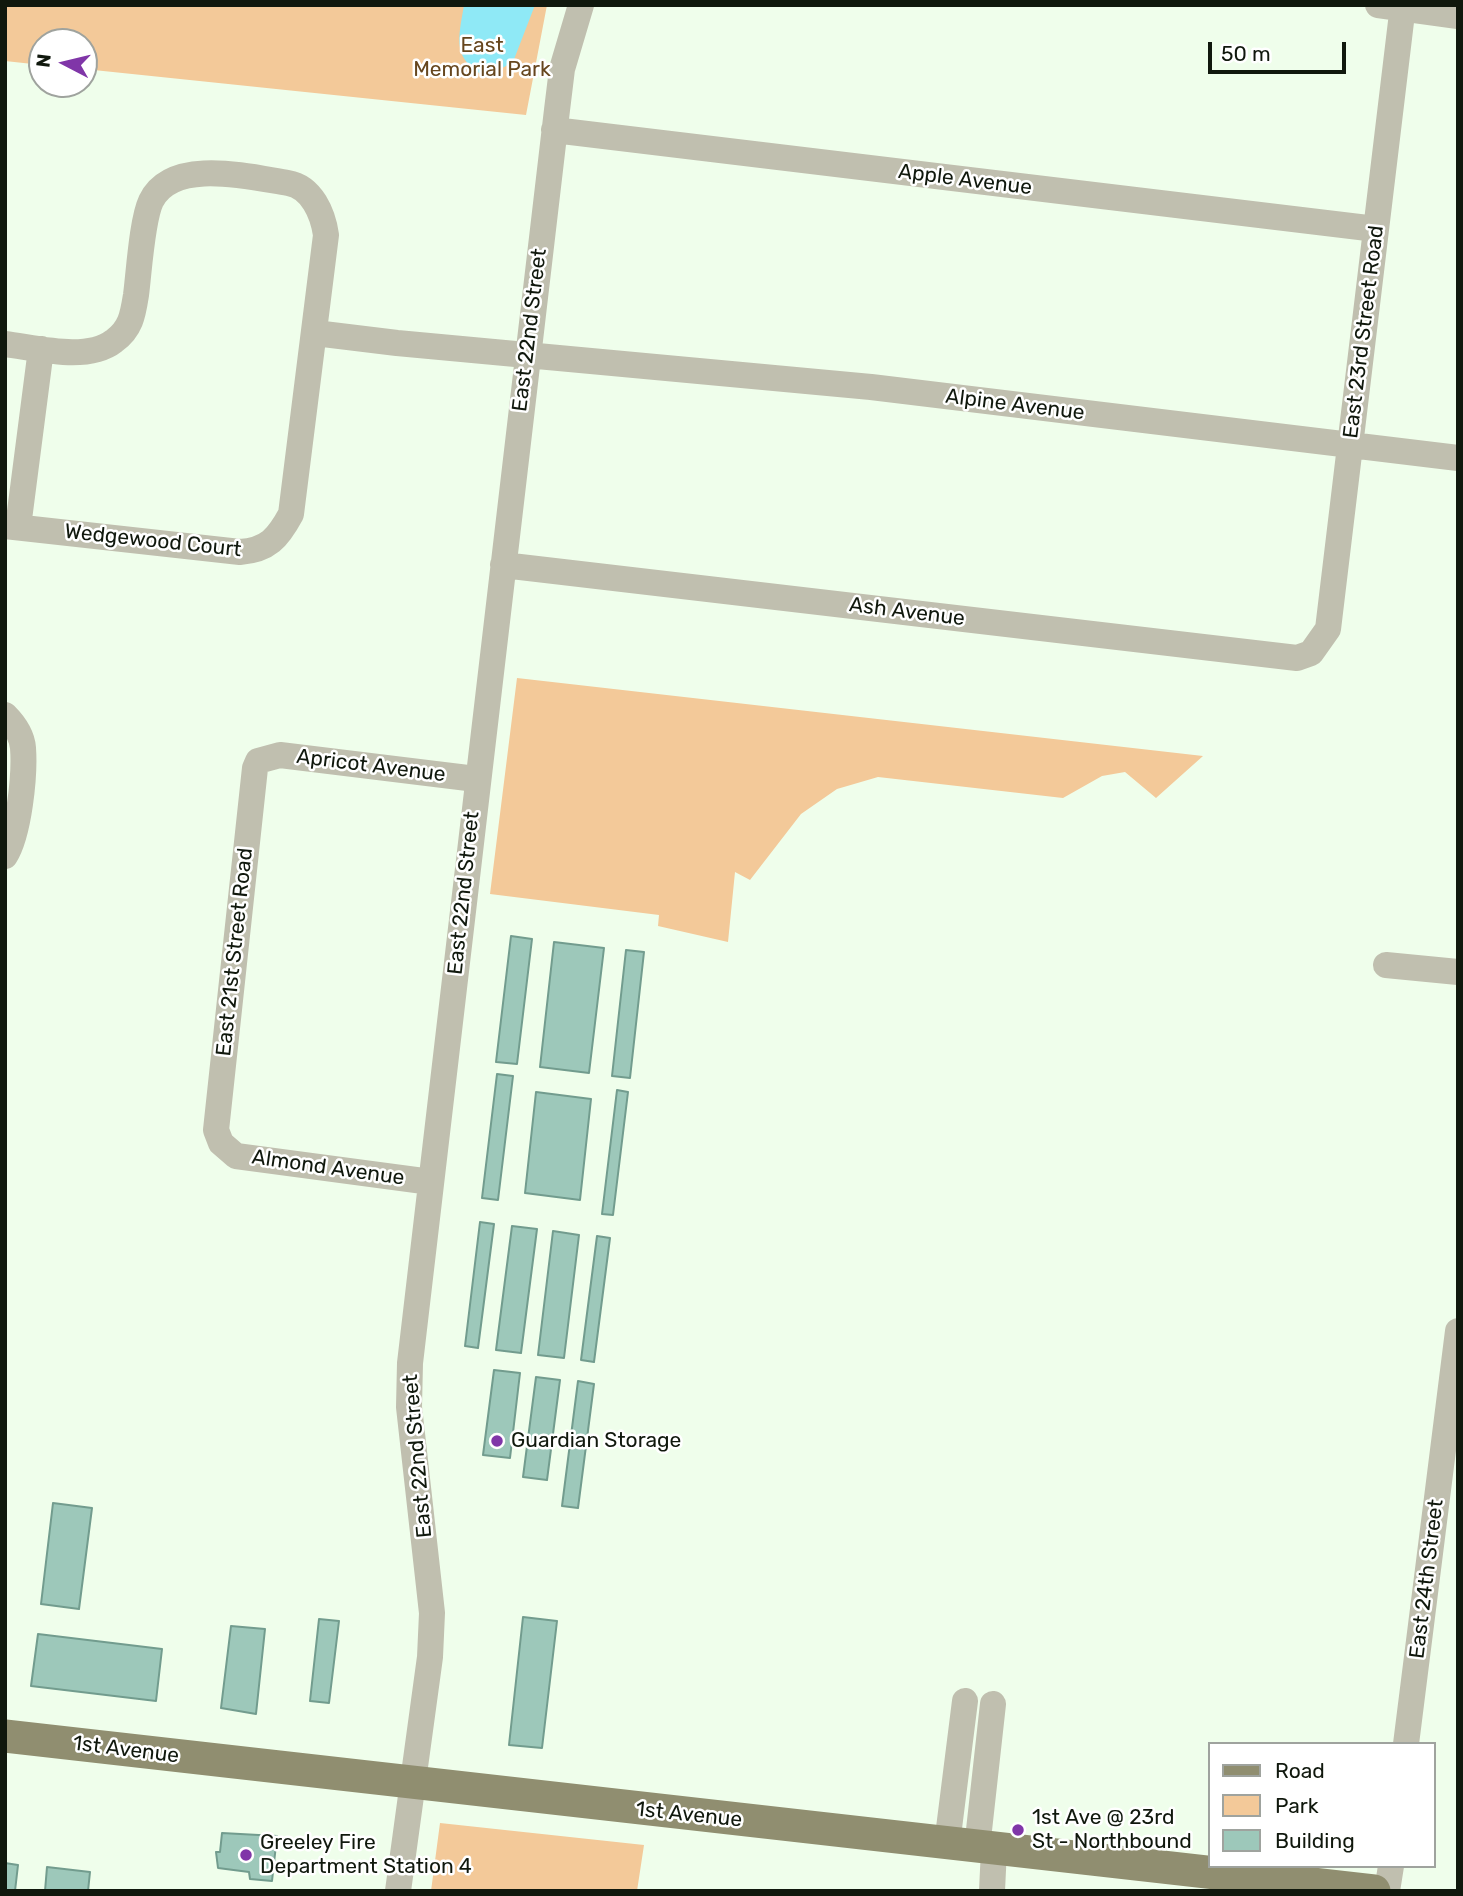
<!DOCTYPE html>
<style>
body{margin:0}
#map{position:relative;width:1463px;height:1896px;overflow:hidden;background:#effeeb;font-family:Rubik,sans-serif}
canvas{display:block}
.frame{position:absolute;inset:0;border:7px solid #10180d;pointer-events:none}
.legend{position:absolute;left:1208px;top:1742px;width:228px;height:126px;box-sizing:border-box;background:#fff;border:2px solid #9fa39e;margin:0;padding:9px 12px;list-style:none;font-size:21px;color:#10180d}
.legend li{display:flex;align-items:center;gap:14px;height:35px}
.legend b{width:35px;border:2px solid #9fa39e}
.north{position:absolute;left:28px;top:28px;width:70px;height:70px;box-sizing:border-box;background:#fff;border:2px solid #9fa39e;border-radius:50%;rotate:277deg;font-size:19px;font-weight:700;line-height:28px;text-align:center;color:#10180d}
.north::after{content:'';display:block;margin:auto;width:24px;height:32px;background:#8036a8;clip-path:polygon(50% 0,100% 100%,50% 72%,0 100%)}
.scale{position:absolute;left:1208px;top:42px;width:138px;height:32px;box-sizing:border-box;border:4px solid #10180d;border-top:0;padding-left:9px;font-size:21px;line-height:24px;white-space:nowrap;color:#10180d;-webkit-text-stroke:5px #fff;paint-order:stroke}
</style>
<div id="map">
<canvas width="1463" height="1896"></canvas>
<div class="frame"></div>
<ul class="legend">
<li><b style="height:9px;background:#908e70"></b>Road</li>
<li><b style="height:19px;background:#f3c999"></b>Park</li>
<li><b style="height:19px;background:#9dc8ba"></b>Building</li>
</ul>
<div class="north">N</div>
<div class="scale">50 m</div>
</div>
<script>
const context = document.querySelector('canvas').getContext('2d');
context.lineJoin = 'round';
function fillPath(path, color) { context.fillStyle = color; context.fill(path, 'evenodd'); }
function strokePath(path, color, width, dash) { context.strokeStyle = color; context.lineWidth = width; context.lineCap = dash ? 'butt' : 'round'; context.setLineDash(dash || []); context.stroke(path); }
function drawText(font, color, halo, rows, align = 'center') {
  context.font = font + ' Rubik,sans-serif'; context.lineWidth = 5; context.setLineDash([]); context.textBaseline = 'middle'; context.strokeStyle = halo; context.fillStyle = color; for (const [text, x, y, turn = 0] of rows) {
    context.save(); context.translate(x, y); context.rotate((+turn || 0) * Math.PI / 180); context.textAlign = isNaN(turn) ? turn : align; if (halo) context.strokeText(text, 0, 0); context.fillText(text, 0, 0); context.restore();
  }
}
fillPath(new Path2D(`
 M5 5H547L526 115 84 69V42H42V65L5 61Z
 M517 678 1203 756 1156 798 1125 772 1102 776 1063 798 878 777 837 789 801 814 750 880 735 872 728 942 658 926 659 915 490 894Z
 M440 1823 644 1845 637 1891H431Z`), '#f3c999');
fillPath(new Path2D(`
 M464 5H535L513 62 486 77C452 59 458 40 464 5Z`), '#8fe9f6');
const building = new Path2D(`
 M511 936 532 939 517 1064 496 1062Z
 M554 942 604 948 589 1073 540 1067Z
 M626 950 644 952 630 1078 612 1076Z
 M497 1074 513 1076 498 1200 482 1198Z
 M617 1090 628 1092 613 1215 602 1214Z
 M536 1092 591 1099 580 1200 525 1193Z
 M480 1222 494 1224 478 1348 465 1346Z
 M512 1226 537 1229 521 1353 496 1350Z
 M553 1231 579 1235 564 1358 538 1355Z
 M597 1236 610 1238 594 1362 581 1360Z
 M494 1370 520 1373 510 1458 483 1455Z
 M536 1377 560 1380 547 1480 523 1477Z
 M578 1381 594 1384 578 1508 562 1506Z
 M53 1503 92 1508 79 1609 41 1604Z
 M523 1617 557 1621 542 1748 509 1745Z
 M319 1619 339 1621 329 1703 310 1701Z
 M231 1626 265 1629 256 1714 221 1708Z
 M38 1634 162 1649 156 1701 31 1686Z
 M222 1833 277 1836 272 1881 250 1879 249 1872 218 1868 216 1852H220Z
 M5 1863 18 1865 15 1891H5Z
 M47 1867 90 1872 88 1891H45Z`);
fillPath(building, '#9dc8ba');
strokePath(building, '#729c8e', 2);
strokePath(new Path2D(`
 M1378 5 1458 16
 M554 130 1376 229
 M315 333 397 343 871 387 1458 458
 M5 344C37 348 87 362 114 341 131 329 133 314 136 295 139 272 142 220 151 201 172 157 250 177 288 183 312 187 323 214 326 235L291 514C278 538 268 550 240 552L5 526
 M18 527 41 349
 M503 565 1297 658 1311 653 1328 629 1403 5
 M5 715C14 724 22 735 23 748 25 775 19 834 5 856
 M1386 965 1458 972
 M431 1182 236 1156 221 1143 216 1130 255 768 258 761 280 755 476 779
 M1406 1744 1458 1331
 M947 1844 965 1701
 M977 1848 993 1704
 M398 1891 430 1657 432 1613 409 1407 410 1363 557 110 562 69 581 5
 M992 1891 994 1849
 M1387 1891 1391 1866`), '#c0bfaf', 26);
strokePath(new Path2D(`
 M5 1736 1374 1891`), '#908e70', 33);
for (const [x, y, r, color] of [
 [497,1441,7,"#8036a8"],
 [1018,1830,7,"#8036a8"],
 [246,1855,7,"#8036a8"]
]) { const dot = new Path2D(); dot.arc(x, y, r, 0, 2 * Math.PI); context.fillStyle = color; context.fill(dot); strokePath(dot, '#fff', 2.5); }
drawText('21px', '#66461e', '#fff', [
 ["East",482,46],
 ["Memorial Park",482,70]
]);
drawText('21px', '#10180d', '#fff', [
 ["Apple Avenue",965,180,7],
 ["East 22nd Street",530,330,-83],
 ["East 23rd Street Road",1364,332,-83],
 ["Alpine Avenue",1015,405,7],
 ["Wedgewood Court",153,541,6],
 ["Ash Avenue",907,612,7],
 ["Apricot Avenue",371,766,7],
 ["East 22nd Street",464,893,-84],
 ["East 21st Street Road",235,952,-84],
 ["Almond Avenue",328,1168,8],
 ["East 22nd Street",418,1456,-95],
 ["East 24th Street",1427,1579,-83],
 ["1st Avenue",126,1750,7],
 ["1st Avenue",689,1815,6]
]);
drawText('21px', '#10180d', '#fff', [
 ["Guardian Storage",511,1441],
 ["1st Ave @ 23rd",1032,1818],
 ["St - Northbound",1032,1842],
 ["Greeley Fire",260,1843],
 ["Department Station 4",260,1867]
], 'left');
</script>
